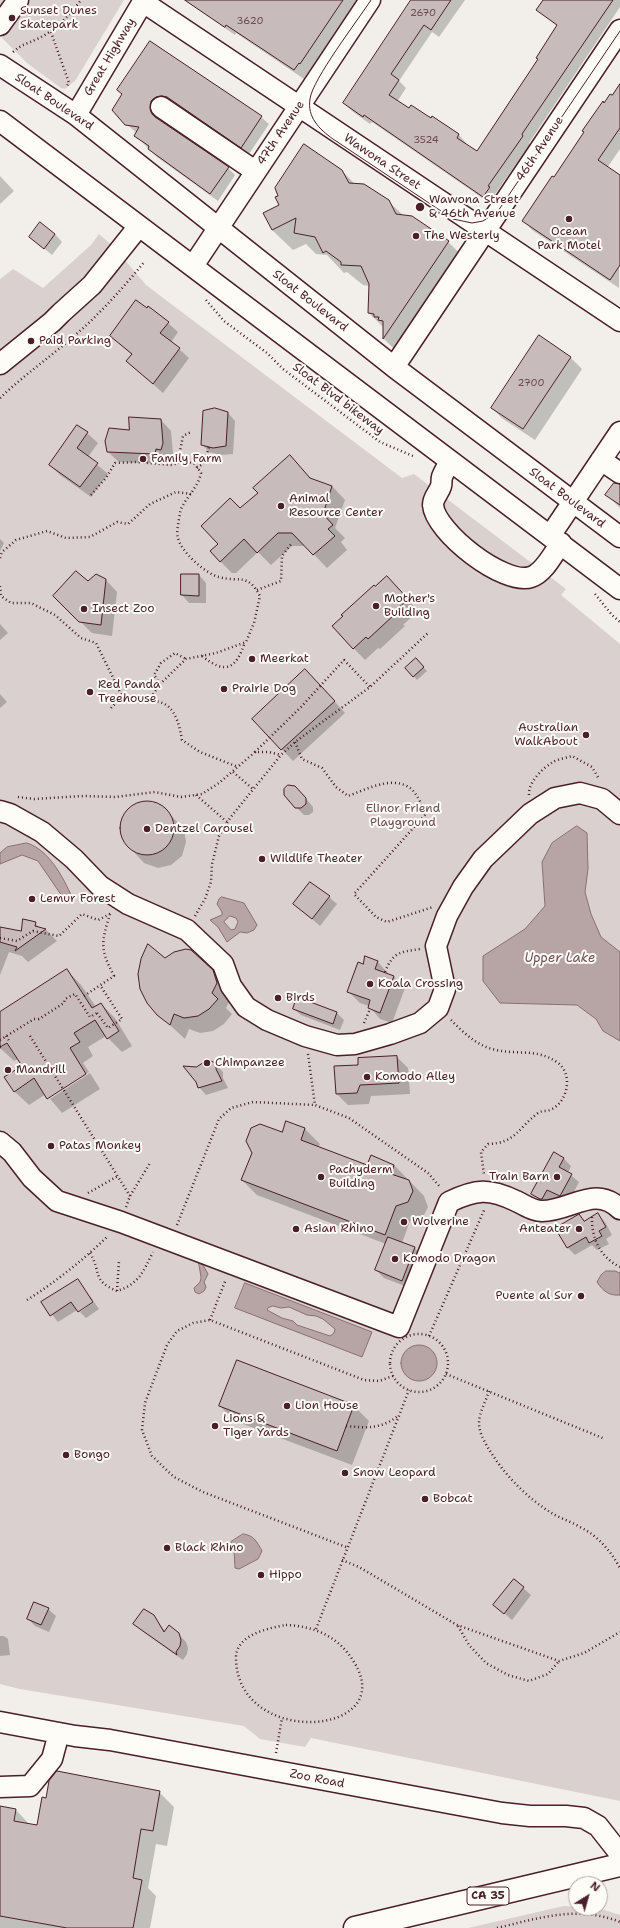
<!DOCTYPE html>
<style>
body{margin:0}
#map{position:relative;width:620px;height:1928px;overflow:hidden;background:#f2efeb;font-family:"Shantell Sans",sans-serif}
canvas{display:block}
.north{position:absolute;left:568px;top:1876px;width:40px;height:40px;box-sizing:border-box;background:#fdfcf7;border:1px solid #b5a4a5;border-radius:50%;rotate:37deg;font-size:11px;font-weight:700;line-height:16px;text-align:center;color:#4a1f2b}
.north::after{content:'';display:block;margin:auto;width:14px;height:18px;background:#4a1f2b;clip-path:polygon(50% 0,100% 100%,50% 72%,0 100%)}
</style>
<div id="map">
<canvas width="620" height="1928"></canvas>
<div class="north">N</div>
</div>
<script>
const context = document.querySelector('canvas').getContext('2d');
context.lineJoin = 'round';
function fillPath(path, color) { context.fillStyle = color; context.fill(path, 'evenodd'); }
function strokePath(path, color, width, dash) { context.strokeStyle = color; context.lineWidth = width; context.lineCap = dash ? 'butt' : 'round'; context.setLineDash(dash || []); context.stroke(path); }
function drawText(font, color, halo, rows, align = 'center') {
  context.font = font + ' "Shantell Sans",sans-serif'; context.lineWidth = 4; context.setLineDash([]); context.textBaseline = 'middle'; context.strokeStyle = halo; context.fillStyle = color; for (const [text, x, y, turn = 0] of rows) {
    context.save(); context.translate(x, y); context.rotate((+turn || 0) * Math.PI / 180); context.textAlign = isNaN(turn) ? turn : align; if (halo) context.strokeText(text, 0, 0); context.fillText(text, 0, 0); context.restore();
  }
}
fillPath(new Path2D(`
 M0 0H124L75 81 65 89 61 88 27 63 0 36Z
 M99 234 114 247 146 285 402 478 414 474 566 589 561 595 620 644V1801L311 1738 305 1747 260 1739 244 1726 20 1689 0 1684V279L13 269 43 288 91 245Z
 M564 1906 598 1908 620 1915V1928H468Z`), '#d9d0cf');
const water = new Path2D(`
 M577 826 587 833 588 869 585 892 591 914 601 937 620 952V1041L603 1031 596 1019 577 1005 500 1003 483 981V956L525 929 545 906 542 862 552 843Z
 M27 843C49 850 63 877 72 897L66 902 38 861 22 855 0 864V853L7 847Z
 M222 897 244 903 257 925 254 930 247 933 240 932 227 942 218 927 210 920 222 915V912L217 904 219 899ZM230 916 236 918 238 922 235 929 231 930 224 922Z
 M199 1263 203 1265 208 1274 204 1282 206 1287 204 1291 199 1294 195 1292 194 1288 200 1282 201 1278Z
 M606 1271H615L620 1273V1295C609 1296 603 1291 597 1282L601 1275Z
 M245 1283 372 1332 362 1357 235 1308ZM273 1306 281 1308 289 1307 307 1315 316 1316 323 1319 335 1329 334 1333 330 1336 297 1325 293 1321 282 1318 267 1310 268 1308Z
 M401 1363a18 18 0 1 1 36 0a18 18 0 1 1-36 0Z
 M243 1534C254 1535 257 1542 262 1551L258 1559 239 1569 235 1568 234 1549 231 1542Z`);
fillPath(water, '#b7a5a6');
strokePath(water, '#8b6f75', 1);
fillPath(new Path2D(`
 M184 0H359L310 72 309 71 304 79 236 33 235 35Z
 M413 0H465L439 37 432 32 399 81 406 88 397 102 431 120 433 118 459 135 466 143 465 144 477 153 539 60 558 27 537 10 544 0H620V7L529 143 530 144 495 194 497 196 491 204 372 122 370 124 352 111 344 103Z
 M150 42 261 117 269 124 249 154 176 105 171 103 159 109 158 120 228 168 235 175 218 201 157 157 135 135 137 133 126 124 122 94 118 90Z
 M620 86V149L607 168 620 176 619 288 532 230 524 221 605 104Z
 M342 171 355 184 388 201 404 216 448 242 469 262 404 359 384 339V328L369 313 370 286 363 285 347 272 344 273 327 255 316 254 306 244 293 250 272 230Z
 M0 176 14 191 0 204Z
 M55 234 62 242 52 255 30 237Z
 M168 323 178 332 171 342 189 358 163 393 127 361 132 355 112 336Z
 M539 337 571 358 582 369 535 440 503 419 492 408Z
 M228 413 235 421 233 454 221 455 209 452 202 444Z
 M161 420 171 431 173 454 172 460H167L165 464 119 462 108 452 130 431Z
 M87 433 98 443 88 457 108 474 91 497 60 475 50 465Z
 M290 456 312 480 332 486 345 500 335 528 345 538 341 542 347 550 327 568 306 546H292L271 565 258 552 236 573H232L218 559 219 544 240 509 259 493Z
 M620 484V508L607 495Z
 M0 539 4 543 0 551Z
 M199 575 206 583V603H189L182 595Z
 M106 580 117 592 112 636 92 633 54 596 88 583Z
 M398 589 418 611 403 625 405 626 380 649 378 648 365 660 333 627Z
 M0 624 8 633 0 640Z
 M416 660 427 671 417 680 407 668Z
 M317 682 345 713 293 761 253 719Z
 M0 694 7 702 0 708Z
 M302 794 313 807V812L309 815H304L296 807Z
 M149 802 162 806 184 829 186 842 182 856 171 865 158 868 144 863 123 840 120 827 124 814 136 804Z
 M329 897 337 904 320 926 295 904Z
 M35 923 41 929 46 930 57 941 28 962 22 956 9 952 0 975V927L21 932Z
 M165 959 212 971 228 987 231 998 226 1008 232 1014 224 1024 213 1031 200 1033 189 1029 185 1039 158 1014Z
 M378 962 389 975 393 976 405 988 392 1023 380 1019 369 1006 360 1003 348 991 363 965Z
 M67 970 81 985 96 1007 101 1004 115 1018 132 1046 122 1052 106 1036 88 1047 93 1056 83 1063 89 1072 50 1096V1099L90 1073 100 1089 62 1113 46 1094 29 1105 14 1091 23 1066 18 1059 14 1061 0 1048V1013Z
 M298 998 337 1013 344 1020 340 1030 301 1015 294 1009Z
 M397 1057 408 1068 410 1094 371 1096 369 1104 348 1105 337 1094 359 1066Z
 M215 1064 223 1072V1078L228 1088 206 1095 199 1087 196 1068Z
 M286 1122 305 1129 320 1144 318 1148 367 1167 394 1165 424 1196 428 1207 423 1217 410 1221 402 1243 415 1248 422 1256 410 1288 384 1278 376 1270 386 1244 257 1195 242 1180 282 1133Z
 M554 1154 564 1159 571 1166 568 1173 579 1182 568 1203 555 1197 550 1206 540 1202 532 1194Z
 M579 1215 586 1222 597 1215 605 1222 612 1235 606 1239 609 1244 597 1250 592 1245 575 1255 567 1247Z
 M77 1281 93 1300 58 1322 42 1302Z
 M94 1302 99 1309 86 1318 80 1312Z
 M237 1361 354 1406 369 1421 352 1465 235 1421 220 1406Z
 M514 1580 531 1595 512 1620 495 1605Z
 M48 1609 56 1616 49 1632 35 1626 28 1619Z
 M153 1616 165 1631 178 1634 186 1642 188 1648 187 1654 183 1660 142 1631 135 1624Z
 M0 1636H4L8 1639 10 1655 0 1656Z
 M159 1792 174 1807 167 1846 156 1844 148 1888 156 1896 150 1928H0V1807L16 1810 30 1825 38 1826Z`), '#0003');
const building = new Path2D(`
 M185 0H343L300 64 299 63 294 70 226 25 225 27Z
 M411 0H451L431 30 424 25 391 74 399 80 389 95 409 108 411 105 431 118 432 116 459 134 457 138 477 151 538 59 536 58 557 25 536 10 543 0H613L522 134 523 136 488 186 490 187 483 197 364 115 363 117 343 103Z
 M150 41 262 116 241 148 167 97 162 96 156 97 151 101V112L155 117 229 167 210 194 148 149 149 146 134 136 139 127 125 125 112 110 122 94 117 90Z
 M620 84V128L598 160 620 175V265L610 280 522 221 552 176 554 177 584 132 582 131 603 101 604 103 610 94 612 95Z
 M304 144 342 170 349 183 364 184 389 200 396 214 412 216 449 241 383 339V321L378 320 379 317H374V314L368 313 369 284 361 266 341 265V262L326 251 323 253 315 237 294 233 296 218 272 230 263 213 279 205 275 197 278 196 275 188Z
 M40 222 55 234 44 249 29 237Z
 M136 300 147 308 148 306 169 322 160 333 180 348 153 384 126 361 132 354 110 336Z
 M539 335 571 357 523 429 491 408Z
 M215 408 228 412 226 446 213 448 201 445 203 411Z
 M129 417 161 419 163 443 161 450 156 449 155 454 107 452 105 441 109 428 129 430Z
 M77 425 88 432 77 448 98 463 80 487 49 465Z
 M290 455 310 478 332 486 323 514 333 525 328 529 335 536 313 555 292 533H278L257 553 244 539 220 562 210 551 218 544 201 526 230 498 240 508 258 493 253 488Z
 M614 483 620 484V505L605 495Z
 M76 571 88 581 96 574 106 579 101 625 79 622 53 596Z
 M181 574H199V596L181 595Z
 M387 576 408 599 393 613 394 615 368 639 366 637 353 649 332 626 343 616 341 615 374 585 375 586Z
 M416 658 424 667 413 677 405 668Z
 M305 669 335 701 281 750 252 719Z
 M288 785 295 786 306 798V804L301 808H295L284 795V789Z
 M120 828a27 27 0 1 1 54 0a27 27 0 1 1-54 0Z
 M310 882 330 896 312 919 293 904Z
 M23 919 36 922 35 926 46 929 15 951 17 947 0 942V927L21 931Z
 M148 944 165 958 174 952 186 949 191 950 213 970 217 983 212 993 218 999 209 1009 198 1016 184 1018 174 1014 170 1025 157 1015 147 1003 140 989 138 974 141 959Z
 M365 956 378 961 375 969 394 976 380 1013 368 1008 370 1000 347 992 358 962 363 964Z
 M67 969 92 1008 101 1003 119 1031 107 1039 95 1020 74 1033 80 1042 70 1048 86 1074 47 1099 34 1078 14 1092 4 1077 22 1066 7 1043 0 1047V1012Z
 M297 997 337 1012 333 1024 293 1009Z
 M397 1056 399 1083 360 1085 357 1093 336 1094 334 1066 358 1065V1058Z
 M208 1060 216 1063V1069L222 1081 198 1088 196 1082 183 1066 196 1067Z
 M286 1121 305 1128 301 1140 367 1165 371 1155 394 1165 391 1174 409 1180 413 1191 408 1202 396 1206 385 1235 241 1180 252 1153 246 1141 251 1128 260 1124 282 1132Z
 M554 1152 564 1158 559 1167 572 1174 560 1196 547 1190 542 1199H540L531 1194Z
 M598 1213 606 1227 599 1231 602 1236 589 1243 586 1237 567 1248 555 1228 579 1214 584 1221Z
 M388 1237 415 1247 402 1281 375 1270Z
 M78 1279 93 1302 78 1312 71 1302 50 1316 41 1302Z
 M237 1360 354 1405 337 1451 219 1406Z
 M514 1579 524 1587 504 1614 493 1605Z
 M34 1602 49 1608 41 1625 27 1619Z
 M144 1609 154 1615 164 1632 169 1625 179 1633 181 1640 180 1646 176 1652 177 1655 133 1624Z
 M57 1771 160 1791 153 1831 141 1829 133 1878 142 1880 133 1928H67L0 1916V1806L16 1809 14 1821 37 1825 42 1797 46 1798 49 1781Z`);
fillPath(building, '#c8bbbb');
strokePath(building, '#4a1f2b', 1);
const minor = new Path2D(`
 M143 2 620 321
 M0 25 18 0
 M0 65 76 115 394 367 620 537
 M161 107 255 171
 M76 115 144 0
 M0 121 620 589
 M193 266 370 0
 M0 364 52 322 61 313 92 285 139 226
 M394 367 620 30
 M601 460 620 473
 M450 461C448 466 444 471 442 477 441 480 442 483 441 486 439 493 433 497 433 505 435 532 504 586 531 577 544 573 553 554 561 543
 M550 536 620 432
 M0 811 10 814 42 832 74 859 100 886 128 904 187 930 223 964 231 986 246 1007 267 1020 305 1036 337 1045 355 1044 390 1034 420 1023 438 1008 445 989 436 946 447 916 463 887 483 859 530 814 555 798 580 793 602 799 620 814
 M0 1142 12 1152 32 1178 57 1201 121 1222 399 1327 449 1202C476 1189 489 1188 516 1201 525 1205 532 1211 542 1211 571 1211 595 1184 620 1209
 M0 1722 75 1736 110 1740 502 1813 530 1816H566L584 1818 598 1826 620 1854
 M0 1787 30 1786 52 1759 59 1733`);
const major = new Path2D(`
 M355 1928 620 1865`);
strokePath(minor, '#4a1f2b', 23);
strokePath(major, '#4a1f2b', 25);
strokePath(new Path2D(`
 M51 32 69 83 66 87
 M13 52C22 44 27 44 37 39 55 31 69 16 81 0
 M206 300 224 321 267 353 283 369 380 442 413 456
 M0 398C23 376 49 358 73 337 100 314 123 288 145 261
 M178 461 183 436 191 432
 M197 468 204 463 209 447
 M91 495 106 478 115 463 137 462 172 465 184 461 195 464 201 473C198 489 182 501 180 513 179 520 176 532 178 538 181 552 206 574 219 577 240 583 247 572 260 596L254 623 246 642 216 653 186 659 160 684 150 699
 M0 558 2 552 16 540 47 531 66 538 90 537 117 522 128 524 150 504 176 492 191 494
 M0 586 1 596 11 603H31L55 615 81 638 96 643 122 696 135 703C168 695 177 710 182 740L200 752 238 767
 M257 590 281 581 282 556 292 543
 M595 594 612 615 620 622
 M202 656C226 675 236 669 245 642
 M160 684 154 675 161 663 175 653 186 659
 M111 708 122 696
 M295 742 302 759 322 768 336 787 348 796C365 790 392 775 410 788 417 793 422 806 426 814L354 894 376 917 387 922 433 907
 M255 752 301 707 344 660 370 687
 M233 772 253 789
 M196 795 227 822
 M529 795C528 782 543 768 553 762 558 759 566 758 572 756L592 767 599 779
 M18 797 34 799 84 796 115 797 155 792 181 797 202 794 219 783 255 752H269L281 755
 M195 916 205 899 211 882 212 864 219 836 230 818 281 755 295 742 370 687 428 633
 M0 938 17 941 33 931 59 936 82 914 98 920 112 913
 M385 972C393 952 400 952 420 949
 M84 996 114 976C100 949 101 943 110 914
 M97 1013 108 1028 122 1019 100 985
 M451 1020C464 1033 477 1046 496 1050 518 1055 538 1048 558 1063 573 1074 568 1101 552 1109 547 1112 542 1110 538 1113 518 1128 516 1143 488 1144L481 1152 484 1175
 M364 1023 370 1009
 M6 1036 10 1042
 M30 1036 130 1196
 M0 1047H1
 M308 1054 315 1105 349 1118 428 1173 440 1187
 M88 1193 118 1176
 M126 1207 130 1196 150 1163
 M592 1217C591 1238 601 1258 620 1267
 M177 1225 219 1119 231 1108 253 1102 315 1105
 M90 1253C102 1273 91 1280 117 1291 139 1284 143 1272 153 1252
 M117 1291 119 1261
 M27 1300C57 1281 83 1260 108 1236
 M210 1320 226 1279
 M390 1363a29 29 0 1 1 58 0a29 29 0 1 1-58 0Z
 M429 1336 485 1208
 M446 1374 605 1439
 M489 1391C486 1401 479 1413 479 1423 479 1433 485 1443 490 1451 505 1475 526 1497 550 1512 559 1518 570 1521 580 1527 598 1536 610 1550 620 1568
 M346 1426C367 1428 381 1429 398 1416
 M346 1547 203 1492 174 1477 152 1456 142 1430 145 1403 167 1345 177 1331 193 1323 210 1320 364 1380 379 1381 393 1376
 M342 1560 359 1567 457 1625 559 1661 584 1653 620 1632
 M286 1625C315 1626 339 1637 354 1662 400 1736 238 1749 236 1659 235 1635 268 1628 286 1625Z
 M458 1626 469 1645 486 1663 508 1675 529 1681 548 1674 559 1661
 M316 1629 409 1390
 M276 1753 282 1718
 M497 1928C539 1918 578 1905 620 1922`), '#4a1f2b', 2.5, [1, 3]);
strokePath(minor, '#fdfcf7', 20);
strokePath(major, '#fdfcf7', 22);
strokePath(new Path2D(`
 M371 0C358 20 312 80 310 99 307 117 319 129 333 139L453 219 472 223 483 221 498 211 620 31`), '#4a1f2b', 1);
strokePath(new Path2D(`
 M0 1040 34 1019H39L64 1003 65 999 75 994 90 1017 97 1013`), '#4a1f2b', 2.5, [1, 3]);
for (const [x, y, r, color] of [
 [12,18,4,"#4a1f2b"],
 [420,207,5,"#4a1f2b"],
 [569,219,4,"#4a1f2b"],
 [416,236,4,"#4a1f2b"],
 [31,341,4,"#4a1f2b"],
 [143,459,4,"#4a1f2b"],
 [281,506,4,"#4a1f2b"],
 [376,606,4,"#4a1f2b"],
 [84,609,4,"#4a1f2b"],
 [252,659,4,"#4a1f2b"],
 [224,689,4,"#4a1f2b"],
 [90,692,4,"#4a1f2b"],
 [586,735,4,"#4a1f2b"],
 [147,829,4,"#4a1f2b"],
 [262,859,4,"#4a1f2b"],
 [32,899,4,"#4a1f2b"],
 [370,984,4,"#4a1f2b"],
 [278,998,4,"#4a1f2b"],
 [207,1063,4,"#4a1f2b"],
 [8,1070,4,"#4a1f2b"],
 [367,1077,4,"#4a1f2b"],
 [51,1146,4,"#4a1f2b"],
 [321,1177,4,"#4a1f2b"],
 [557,1177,4,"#4a1f2b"],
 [404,1222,4,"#4a1f2b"],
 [296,1229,4,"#4a1f2b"],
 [579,1229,4,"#4a1f2b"],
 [395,1259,4,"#4a1f2b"],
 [581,1296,4,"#4a1f2b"],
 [287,1406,4,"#4a1f2b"],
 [215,1426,4,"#4a1f2b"],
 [66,1455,4,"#4a1f2b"],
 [345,1473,4,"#4a1f2b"],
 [425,1499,4,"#4a1f2b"],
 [167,1548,4,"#4a1f2b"],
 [261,1575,4,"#4a1f2b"]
]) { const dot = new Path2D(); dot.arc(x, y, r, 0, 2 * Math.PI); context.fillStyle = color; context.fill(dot); strokePath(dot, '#fdfcf7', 1.5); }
drawText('10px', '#6a464f', null, [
 ["2670",423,13],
 ["3620",250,21],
 ["3524",426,140],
 ["2700",531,383]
]);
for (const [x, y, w] of [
 [488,1896,42]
]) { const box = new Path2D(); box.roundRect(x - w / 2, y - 9, w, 18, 3); context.fillStyle = '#fdfcf7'; context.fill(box); strokePath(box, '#4a1f2b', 1); }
drawText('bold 11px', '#4a1f2b', null, [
 ["CA 35",488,1896]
]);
drawText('12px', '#4a1f2b', '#fdfcf7', [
 ["Sunset Dunes",20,11],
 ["Skatepark",20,25],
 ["Wawona Street",429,200],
 ["& 46th Avenue",429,214],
 ["Ocean",569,232,"center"],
 ["Park Motel",569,246,"center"],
 ["The Westerly",424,236],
 ["Paid Parking",39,341],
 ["Family Farm",151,459],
 ["Animal",289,499],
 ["Resource Center",289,513],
 ["Mother's",384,599],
 ["Building",384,613],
 ["Insect Zoo",92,609],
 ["Meerkat",260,659],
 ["Red Panda",98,685],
 ["Treehouse",98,699],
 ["Prairie Dog",232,689],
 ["Australian",578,728,"right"],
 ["WalkAbout",578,742,"right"],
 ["Dentzel Carousel",155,829],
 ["Wildlife Theater",270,859],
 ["Lemur Forest",40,899],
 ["Koala Crossing",378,984],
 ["Birds",286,998],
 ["Chimpanzee",215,1063],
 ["Mandrill",16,1070],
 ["Komodo Alley",375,1077],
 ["Patas Monkey",59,1146],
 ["Pachyderm",329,1170],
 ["Building",329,1184],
 ["Train Barn",549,1177,"right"],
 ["Wolverine",412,1222],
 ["Asian Rhino",304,1229],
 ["Anteater",571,1229,"right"],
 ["Komodo Dragon",403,1259],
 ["Puente al Sur",573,1296,"right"],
 ["Lion House",295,1406],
 ["Lions &",223,1419],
 ["Tiger Yards",223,1433],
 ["Bongo",74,1455],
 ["Snow Leopard",353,1473],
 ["Bobcat",433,1499],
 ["Black Rhino",175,1548],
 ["Hippo",269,1575]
], 'left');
drawText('12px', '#4a1f2b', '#fdfcf7', [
 ["Great Highway",110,57,-59],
 ["Sloat Boulevard",54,102,34],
 ["47th Avenue",281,133,-56],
 ["46th Avenue",540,149,-56],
 ["Wawona Street",382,162,34],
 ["Sloat Boulevard",310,301,38],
 ["Sloat Blvd bikeway",338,399,37],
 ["Sloat Boulevard",567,498,37],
 ["Zoo Road",317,1779,11]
]);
drawText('12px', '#6e4b54', '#fdfcf7', [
 ["Elinor Friend",403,809],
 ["Playground",403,823]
]);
drawText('italic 13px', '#704e56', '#fdfcf7', [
 ["Upper Lake",560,959]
]);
</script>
